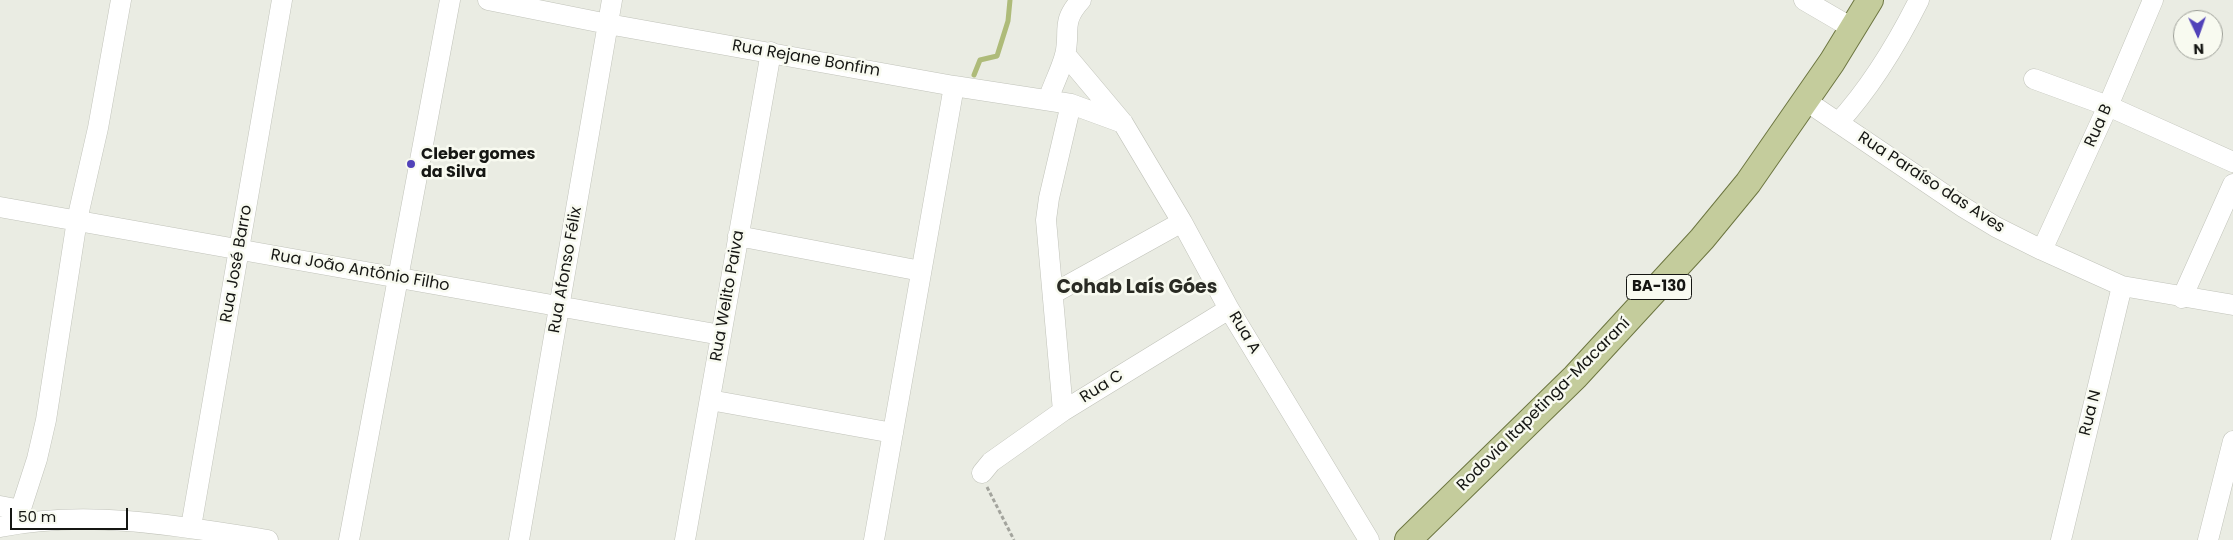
<!DOCTYPE html>
<meta charset="utf-8">
<style>
body{margin:0}
#map{position:relative;width:2233px;height:540px;overflow:hidden;background:#eaece3;font-family:Poppins,sans-serif}
canvas{display:block}
.north{position:absolute;left:2173px;top:10px;width:50px;height:50px;box-sizing:border-box;background:#f8faf0;border:1px solid #9d9f98;border-radius:50%;rotate:177deg;font-size:14px;font-weight:700;line-height:20px;text-align:center;color:#151613}
.north::after{content:'';display:block;margin:auto;width:18px;height:22px;background:#5142b9;clip-path:polygon(50% 0,100% 100%,50% 72%,0 100%)}
.scale{position:absolute;left:10px;top:508px;width:118px;height:22px;box-sizing:border-box;border:2px solid #151613;border-top:0;padding-left:6px;font-size:15px;line-height:18px;white-space:nowrap;color:#151613;-webkit-text-stroke:4px #f8faf0;paint-order:stroke}
</style>
<div id="map">
<canvas width="2233" height="540"></canvas>
<div class="north">N</div>
<div class="scale">50 m</div>
</div>
<script>
const context = document.querySelector('canvas').getContext('2d');
context.lineJoin = 'round';
function strokePath(path, color, width, dash) { context.strokeStyle = color; context.lineWidth = width; context.lineCap = dash ? 'butt' : 'round'; context.setLineDash(dash || []); context.stroke(path); }
function drawText(font, color, halo, rows, align = 'center') {
  context.font = font + ' Poppins,sans-serif'; context.lineWidth = 5; context.setLineDash([]); context.textBaseline = 'middle'; context.strokeStyle = halo; context.fillStyle = color; for (const [text, x, y, turn = 0] of rows) {
    context.save(); context.translate(x, y); context.rotate((+turn || 0) * Math.PI / 180); context.textAlign = isNaN(turn) ? turn : align; if (halo) context.strokeText(text, 0, 0); context.fillText(text, 0, 0); context.restore();
  }
}
strokePath(new Path2D(`
 M974 75 980 60 997 56 1008 21 1010 0`), '#aebb79', 5);
const minor = new Path2D(`
 M488 0 608 24 954 86 1071 104 1123 123
 M1804 0 1852 28
 M1065 54 1123 123 1182 222 1229 309 1369 540
 M2034 79 2108 106 2233 162
 M1048 100C1053 85 1061 70 1065 55 1071 31 1060 23 1081 0
 M1806 101 1963 207 1996 227 2042 250 2122 286 2233 305
 M1838 123C1871 87 1897 44 1919 0
 M0 207 721 335
 M738 236 921 271
 M2042 250 2108 106 2153 0
 M1054 293 1182 222
 M2182 298 2233 184
 M710 400 893 433
 M1063 411 1046 220 1049 198 1071 104
 M982 473 991 462 1063 411 1229 309
 M0 506 21 510
 M16 524 37 459 46 420 77 220 98 128 121 0
 M0 527C88 509 181 526 268 540
 M191 527 282 0
 M349 540 450 0
 M519 540 612 0
 M685 540 771 52
 M874 540 954 86
 M2061 540 2122 286
 M2208 540 2233 441`);
const major = new Path2D(`
 M1408 540 1575 377 1702 239 1748 183 1832 62 1870 0`);
strokePath(minor, '#c1c3ba', 21);
strokePath(major, '#6d7641', 28);
strokePath(new Path2D(`
 M987 487 1014 540`), '#a3a49d', 3, [4, 2.5]);
strokePath(minor, '#fff', 20);
strokePath(major, '#c4cc9c', 26);
for (const [x, y, r, color] of [
 [411,164,5,"#5142b9"]
]) { const dot = new Path2D(); dot.arc(x, y, r, 0, 2 * Math.PI); context.fillStyle = color; context.fill(dot); strokePath(dot, '#f8faf0', 2); }
for (const [x, y, w] of [
 [1659,287,65]
]) { const box = new Path2D(); box.roundRect(x - w / 2, y - 12.5, w, 25, 4); context.fillStyle = '#f8faf0'; context.fill(box); strokePath(box, '#151613', 1); }
drawText('bold 15px', '#151613', null, [
 ["BA-130",1659,287]
]);
drawText('16px', '#151613', '#f8faf0', [
 ["Rua Rejane Bonfim",806,59,10],
 ["Rua B",2099,126,-66],
 ["Rua Paraíso das Aves",1931,183,33],
 ["Rua José Barro",237,264,-80],
 ["Rua Afonso Félix",566,270,-80],
 ["Rua João Antônio Filho",360,271,10],
 ["Rua Welito Paiva",728,296,-80],
 ["Rua A",1244,333,59],
 ["Rua C",1102,387,-32],
 ["Rodovia Itapetinga-Macaraní",1544,405,-45],
 ["Rua N",2091,413,-76]
]);
drawText('bold 16px', '#151613', '#f8faf0', [
 ["Cleber gomes",421,155],
 ["da Silva",421,173]
], 'left');
drawText('bold 19px', '#292a23', '#f8faf0', [
 ["Cohab Laís Góes",1137,288]
]);
</script>
